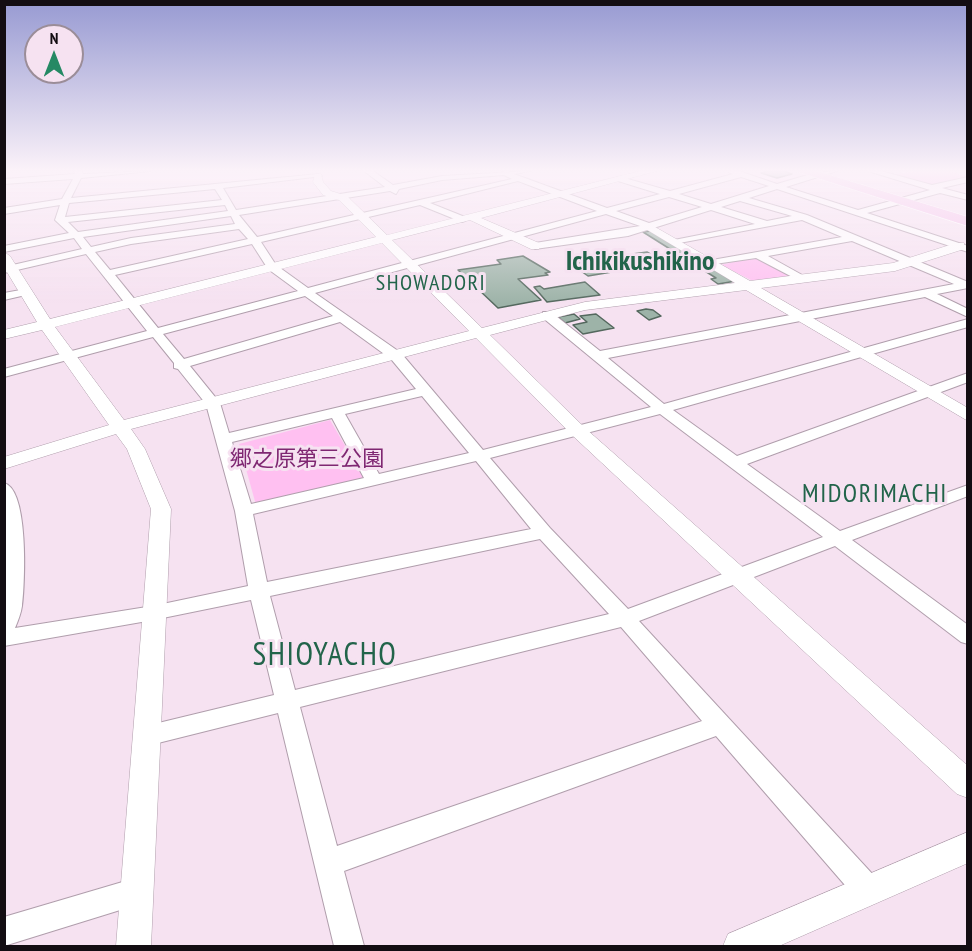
<!DOCTYPE html>
<meta charset="utf-8">
<style>
body{margin:0}
#map{position:relative;width:972px;height:951px;overflow:hidden;background:#f6e2f1;font-family:"PT Sans Narrow",sans-serif}
canvas{display:block}
.frame{position:absolute;inset:0;border:6px solid #130d12;pointer-events:none}
.north{position:absolute;left:24px;top:24px;width:60px;height:60px;box-sizing:border-box;background:#f6e2f1;border:2px solid #9b8d98;border-radius:50%;rotate:0deg;font-size:16px;font-weight:700;line-height:24px;text-align:center;color:#130d12}
.north::after{content:'';display:block;margin:auto;width:21px;height:27px;background:#258964;clip-path:polygon(50% 0,100% 100%,50% 72%,0 100%)}
</style>
<div id="map">
<canvas width="972" height="951"></canvas>
<div class="frame"></div>
<div class="north">N</div>
</div>
<script>
const context = document.querySelector('canvas').getContext('2d');
context.lineJoin = 'round';
function fillPath(path, color) { context.fillStyle = color; context.fill(path, 'evenodd'); }
function strokePath(path, color, width, dash) { context.strokeStyle = color; context.lineWidth = width; context.lineCap = dash ? 'butt' : 'round'; context.setLineDash(dash || []); context.stroke(path); }
function drawText(font, color, halo, rows, align = 'center') {
  context.font = font + ' "PT Sans Narrow","Noto Sans JP",sans-serif'; context.lineWidth = 6; context.setLineDash([]); context.textBaseline = 'middle'; context.strokeStyle = halo; context.fillStyle = color; for (const [text, x, y, turn = 0] of rows) {
    context.save(); context.translate(x, y); context.rotate((+turn || 0) * Math.PI / 180); context.textAlign = isNaN(turn) ? turn : align; if (halo) context.strokeText(text, 0, 0); context.fillText(text, 0, 0); context.restore();
  }
}
fillPath(new Path2D(`
 M914 171H949L968 177 930 186 891 175Z
 M754 257 759 258 791 276 753 281 721 265Z
 M330 420 365 480 256 505 239 444Z`), '#ffc0f1');
const building = new Path2D(`
 M768 171H784L792 174 777 178 761 173Z
 M651 231 736 281 718 284 711 279 716 278 643 232Z
 M647 252 666 263 588 276 571 264 593 260 587 256 605 253 610 257Z
 M523 256 550 272 545 273 548 275 518 279 541 300 498 308 458 270 501 264 497 260Z
 M585 282 600 295 547 302 534 287 540 286 544 289Z
 M646 309 653 310 661 316 649 320 637 311Z
 M574 314 580 319 565 323 558 317Z
 M596 314 614 328 583 334 573 325 587 322 580 316Z`);
fillPath(building, '#9db3a8');
strokePath(building, '#54685e', 1.5);
const minor = new Path2D(`
 M74 171H82L83 174 151 171 81 178 71 198 318 174 322 176 223 188 236 210 385 187 364 171H373L393 185 442 176 530 171 514 174 607 208 660 194 618 181 621 177 670 191 733 174 726 171H739L777 184 814 173 837 171 786 187 858 210 930 190 868 171H881L932 185 968 177V182L942 188 968 195V200L940 193 867 213 968 246V252L777 189 749 198 807 215 968 282V288L937 294 968 309V317L925 297 608 358 664 404 968 319V327L673 410 737 456 968 373V382L747 464 840 531 968 485V496L852 540 968 625V644L961 642 835 546 639 621 877 879 881 889 877 899 867 903 857 899 716 736 344 871 364 946H334L278 713 146 746 138 743 134 736 138 729 146 726 274 695 251 600 153 620 4 646V483C29 489 25 584 22 606 21 613 18 621 15 628L153 606 248 586 235 511 206 404 178 369 174 368V363L153 337 4 377V369L147 331 86 254 4 273V267L82 249 74 238 4 252V246L69 233 55 220 60 205 4 214V208L62 199 73 179 4 184V179L75 174ZM504 175 512 179 257 237 239 215 390 191 396 194 399 189 442 180ZM741 177 769 186 711 204 679 194ZM518 181 597 211 308 288 276 265 261 242 420 205 462 222 465 221V217L430 203ZM215 189 222 200 65 217 69 203ZM669 197 702 207 649 223 616 211ZM740 201 792 216 767 221 721 207ZM225 205 228 211 78 232 68 222ZM711 210 755 224 674 240V244L802 220 842 237 712 260 707 263 708 265 756 258 800 281 804 280V276L768 256 852 241 954 284 600 351 551 312H543V318L651 407 483 450 401 353 315 293 606 214 640 226 535 243 530 246 535 249 628 236ZM231 216 235 224 131 238 91 247 83 237ZM239 229 248 239 110 270 95 252 131 244ZM252 244 268 269 298 291 158 328 115 275ZM305 296 333 316 184 359 163 334ZM340 322 391 359 416 389 229 433 220 403 190 366ZM422 396 469 453 379 474 345 414ZM660 414 823 537 628 609 550 528 490 458ZM332 418 364 478 251 504 232 442ZM476 461 531 529 267 582 253 514ZM540 539 609 614 295 690 270 596ZM621 627 702 721 337 846 300 707Z
 M26 289 30 290V294L4 300V293Z
 M136 878 146 882 150 892 146 902 4 946V917Z`);
const tertiary = new Path2D(`
 M640 171H657L481 218 539 243V249H531L470 220 392 240 482 328 585 302 735 283 644 228V224L648 223 750 281 893 263 956 243H964V249L895 271 761 288 968 408V421L746 290 585 310 490 335 585 428 968 766V798L957 794 573 436 476 338 131 429 145 449 171 509 151 946H116L151 509 127 449 116 434 4 469V457L109 425 42 330 4 339V330L37 322 4 267V252L10 256 50 319 376 237 339 200 323 195 313 182 315 174H321L323 182 331 191 347 196 387 235ZM382 243 469 331 124 420 55 327Z
 M968 832V863L779 946H723L728 934Z`);
const trunk = new Path2D(`
 M796 171H816L968 217V226Z`);
strokePath(minor, '#b09eac', 2);
strokePath(tertiary, '#b09eac', 1);
strokePath(trunk, '#fff', 1);
fillPath(minor, '#fff');
fillPath(tertiary, '#fff');
fillPath(trunk, '#f6c3ec');
const sky = context.createLinearGradient(0, 0, 0, 304);
sky.addColorStop(0, '#979ad2');
sky.addColorStop(0.56, '#fbf2f9');
sky.addColorStop(1, '#fbf2f900');
context.fillStyle = sky;
context.fillRect(0, 0, 972, 304);
context.letterSpacing = '1.5px';
drawText('22px', '#22644a', '#f6e2f1', [
 ["SHOWADORI",431,284]
]);
context.letterSpacing = '0px';
drawText('22px', '#7f2772', '#f6e2f1', [
 ["郷之原第三公園",307,460]
]);
context.letterSpacing = '1.5px';
drawText('26px', '#22644a', '#f6e2f1', [
 ["MIDORIMACHI",875,495]
]);
context.letterSpacing = '0px';
drawText('bold 28px', '#22644a', '#f6e2f1', [
 ["Ichikikushikino",640,262]
]);
context.letterSpacing = '1.5px';
drawText('32px', '#22644a', '#f6e2f1', [
 ["SHIOYACHO",325,656]
]);
context.letterSpacing = '0px';
</script>
